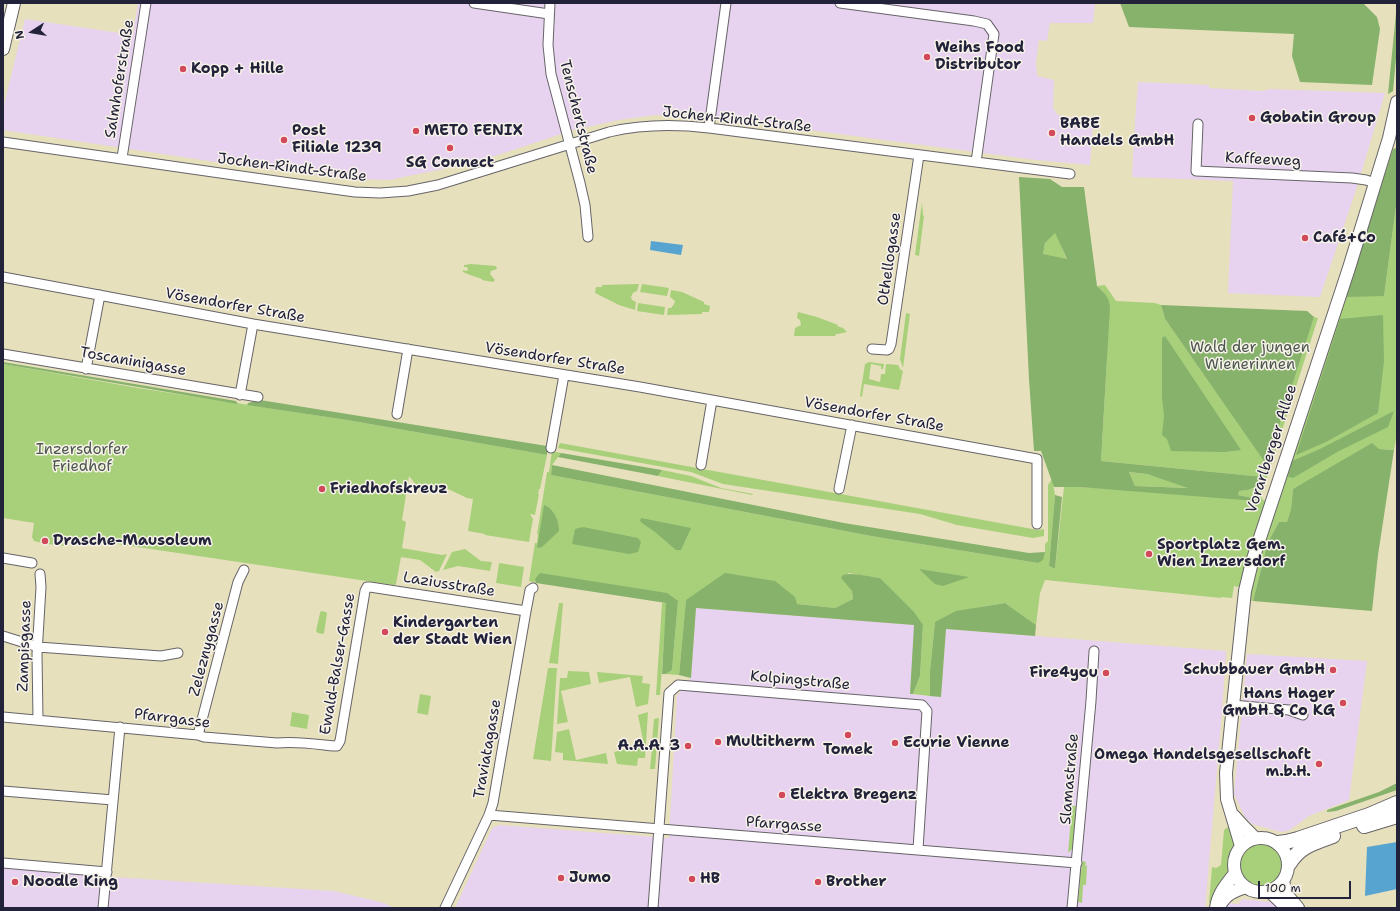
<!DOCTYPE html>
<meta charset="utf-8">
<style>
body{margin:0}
#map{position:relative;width:1400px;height:911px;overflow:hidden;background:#e7e0bd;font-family:"Shantell Sans",sans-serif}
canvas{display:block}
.frame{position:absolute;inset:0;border:4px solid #22223b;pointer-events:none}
.north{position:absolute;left:12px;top:12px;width:40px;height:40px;-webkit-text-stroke:3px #f7f3e8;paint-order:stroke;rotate:258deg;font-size:11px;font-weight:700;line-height:16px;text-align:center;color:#22223b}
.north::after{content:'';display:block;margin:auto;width:14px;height:18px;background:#22223b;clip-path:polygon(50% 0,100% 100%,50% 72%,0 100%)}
.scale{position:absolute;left:1258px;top:881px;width:93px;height:18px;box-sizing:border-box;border:2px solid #22223b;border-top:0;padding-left:5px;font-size:12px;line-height:14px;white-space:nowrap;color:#22223b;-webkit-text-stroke:3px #f7f3e8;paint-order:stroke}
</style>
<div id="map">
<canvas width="1400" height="911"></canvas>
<div class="frame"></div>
<div class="north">N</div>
<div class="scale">100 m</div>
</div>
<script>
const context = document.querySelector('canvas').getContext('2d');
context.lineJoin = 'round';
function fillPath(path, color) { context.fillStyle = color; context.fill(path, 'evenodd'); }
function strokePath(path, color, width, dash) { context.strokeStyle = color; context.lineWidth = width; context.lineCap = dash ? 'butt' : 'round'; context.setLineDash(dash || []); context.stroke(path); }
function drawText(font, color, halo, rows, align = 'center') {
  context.font = font + ' "Shantell Sans",sans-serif'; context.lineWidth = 3; context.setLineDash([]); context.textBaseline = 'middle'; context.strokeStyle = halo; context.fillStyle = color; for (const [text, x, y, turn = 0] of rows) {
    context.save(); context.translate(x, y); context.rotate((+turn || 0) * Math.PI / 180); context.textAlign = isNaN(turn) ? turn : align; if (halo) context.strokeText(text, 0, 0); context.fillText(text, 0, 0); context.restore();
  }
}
fillPath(new Path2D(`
 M138 3H1095L1093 23H1050L1047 41 1039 40 1036 62 1037 76 1054 80 1053 108 1058 115 1093 121 1090 165 1036 160 696 115H655L619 120 573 130 477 162 389 180 352 179 236 165 3 130V109L25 19 133 35Z
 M1138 82 1209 85V88L1262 91 1270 89 1385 93 1357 187 1320 297 1228 293 1233 181 1132 177 1135 121Z
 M696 608 915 625 910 694 941 697 946 629 1226 651 1222 711 1205 908H455L492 828 500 825 669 838 677 696 691 678Z
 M1247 654 1367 661 1349 800 1309 816 1290 830 1286 831 1281 832 1252 824 1245 817 1234 794Z
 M3 867 96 876 334 891 384 903 394 908H3Z
 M1243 899 1270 902 1277 906 1278 908H1226V903L1239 904 1240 901Z`), '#e7d2ef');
fillPath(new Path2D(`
 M1385 169 1387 170 1384 296 1397 199V434L1394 450 1379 449 1293 489 1291 509 1287 522H1279L1268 542 1253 601 1249 600 1252 579Z
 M922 202 923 215 924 216 919 256 915 255Z
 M1055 232 1067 260 1043 254 1045 243Z
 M471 264 496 266 497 269 491 271 490 274 495 280 493 282 482 280V279L470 275 463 272V270L467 271 468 269 467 267H464V265Z
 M639 284 637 291 633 293 631 297 632 300 636 302 635 310 619 305 595 293 596 287H602V285Z
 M642 284 669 288 667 296 640 292Z
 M1105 285 1116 301 1155 303 1161 305 1165 319 1264 460 1314 317 1318 318 1261 496 1263 500H1266L1267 497 1242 583 1238 587 1234 586 1232 598 1221 597V598L1045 580 1040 593 1036 625 1005 603 980 607 935 622 930 671V696L913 694 920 676 923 625 880 578 870 577 849 573 842 578 852 591 853 599 835 608 797 604 686 601 679 675 666 674 672 670 678 601 535 579 536 583 529 581 535 543H537L538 534H537L547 472H549L552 451 561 453 552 465 551 475 871 536 1038 563 1045 552V544L1048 541V485L1052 479 1055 495 1049 566 1055 569 1064 487H1079L1253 498 1238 495 1239 491 1248 490 1263 484V477L1101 461 1107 357 1103 291 1097 286Z
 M671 290 682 292 704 302V304L710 306 709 312H702V314L667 315 668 308H671L674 304 675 301 670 297Z
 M638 303 665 307 664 315 637 311Z
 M798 312 817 317 838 325 837 326 843 328 847 332 838 334H836L835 336H794L795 328 801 325 800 320 797 318Z
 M906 313 910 314 903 368 900 359Z
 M869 362 884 364 883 369H881V366L871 364 869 379 880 382 881 374H885L886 364 898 365 900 369 903 371 899 390 864 384 862 397 860 396 865 364Z
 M3 364 138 388 347 420 547 455 540 489H539L538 494H539L535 515 530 514 533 519 529 542 485 535V534L468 531 473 499 467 498 446 488 420 490 409 476 402 520 406 522 402 548 442 555 447 554 439 571 436 572 420 560 401 557 396 584 394 585 70 537 68 544 65 546 48 544H46L34 541 32 537 34 523 3 518Z
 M560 443 1038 530 1044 529V536L1033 538 957 525 920 514 723 484 691 472 558 448Z
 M662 470 691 476 721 488 753 494 752 495 658 476Z
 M1129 472 1147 474 1190 488 1135 486Z
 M465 549 481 561 492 562 490 571 458 566 443 570 452 552Z
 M499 563 524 567 521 587 496 583Z
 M667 602 660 695H656L662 603Z
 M559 603H563L558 664 549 663Z
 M321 611 326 612 327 614 324 633 323 634 318 633 316 631 320 613Z
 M548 668H557L551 761 533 759Z
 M568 671 589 672 591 684 561 691 568 722 557 724 560 678H567Z
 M597 672 643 676 642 683 650 684 648 704 636 707 630 677 599 683Z
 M420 694 431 696 428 715 417 713Z
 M292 712 309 715 307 729 290 726Z
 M648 712 645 758H638L637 766 617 764 614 752 644 745 638 715Z
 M659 718 655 769H650L652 748 653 747 654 743 652 742 654 719Z
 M569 729 576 760 606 753 608 764 563 760V753L555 752 557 732Z
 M1072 806H1076L1073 848 1068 853Z
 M1228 827 1231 828 1236 844C1230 852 1227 861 1230 871L1212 903H1209L1212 867 1216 868 1221 865 1224 830Z
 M1239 865a22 22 0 1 1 44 0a22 22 0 1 1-44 0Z
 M1082 861 1086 862 1085 866 1087 865 1086 885H1083L1082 903 1078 902 1080 882 1078 881V873L1081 872Z`), '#a8d07b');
fillPath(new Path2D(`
 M1120 3H1363L1377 17 1380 29 1372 85 1300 82 1292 56 1294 34 1129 27Z
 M1397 3V48L1393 91 1388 94Z
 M1396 148H1397V199L1384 296 1345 297 1393 149Z
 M1019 177 1050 179 1062 187H1084L1097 286C1104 292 1109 297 1110 307L1101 461 1264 477 1263 484 1248 490 1239 491 1238 495 1253 498 1256 501 1079 487H1054L1041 451H1034L1029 379ZM1055 233 1067 259 1043 254 1045 243ZM1129 472 1147 474 1188 488 1135 486Z
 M1161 305 1307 311 1314 317 1268 460 1264 461 1165 319Z
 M1383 315 1384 361 1378 413 1326 442 1296 455 1340 319Z
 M1165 336 1241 450 1224 452 1171 451 1167 439 1162 435 1164 416 1162 397V338Z
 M3 362 236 401 238 404 3 364Z
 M260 400 547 446V455L347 420 247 405 248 403Z
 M1394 411 1388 427 1339 451 1293 478 1288 477 1292 461 1320 449Z
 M1372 443 1379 449 1394 450 1378 555 1372 611 1253 601 1268 542 1279 522H1287L1291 509 1293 489Z
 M561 453 662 470 658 476 558 457Z
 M552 465 844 523 1029 553 1045 552 1043 560 1038 563 871 536 551 475Z
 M1055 495 1062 497 1055 569 1049 566Z
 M544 505C554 509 559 521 559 531L542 547 537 548Z
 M641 518 691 528 681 550H676L655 532 642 523 640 521Z
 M583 527 638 538 641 542 638 552 629 554 572 544 575 529Z
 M919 569 969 577 943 586 935 584Z
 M540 573 667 593 678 601 672 670 666 674H662L666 603 536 583 535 579Z
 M725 573 775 581 795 597 797 604 835 608 853 599 852 591 841 578 843 575C854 572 868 577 880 578L914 612 923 625 920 676 913 694H910L914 625 696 608 691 678 679 675 686 600Z
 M1005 603 1036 625 1035 636 946 629 941 697 930 696V671L935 622 956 611Z
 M1397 783V790L1336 811 1327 812V810L1379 792Z`), '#86b26b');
fillPath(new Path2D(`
 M651 241 683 245 681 255 650 250Z
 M1397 842V889L1365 896 1367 847Z`), '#57a4d0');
const minor = new Path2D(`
 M474 3 549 14
 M550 3 548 45 551 74 580 183 585 205 588 237
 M840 3 974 21 987 24 994 34 976 162
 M1198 124 1196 171 1352 178 1366 180 1375 183
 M709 128 726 3
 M3 142 290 183 355 192 380 193 408 191 438 185 609 132C643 124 675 124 709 128L1070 174
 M122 158 146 3
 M3 277 253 324 640 387 1037 459V524
 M872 349 887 350 889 349 891 344 919 155
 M3 354 258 397
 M86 369 100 295
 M240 395 253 324
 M397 414 408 349
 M551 448 564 375
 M701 465 712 400
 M839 489 852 425
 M3 558 32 563
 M3 636 38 647 161 656 178 653
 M1232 705 1289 710 1303 715
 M3 717 198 735 204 737 277 743C296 741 315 744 334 746H337L340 741 365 591 367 587H370L526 611
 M38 719 37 654 41 587 40 574
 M198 735 238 582 244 570
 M3 791 113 800
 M489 815 1077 863
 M3 863 107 872
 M103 908 120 727
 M445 908 489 815 493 803 526 611 530 590 533 588
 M653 908 669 693 678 685 922 705 927 711 918 849
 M1072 908 1091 701 1094 651`);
const major = new Path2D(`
 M3 49 14 3
 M1234 816 1244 827 1255 838
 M1234 865a27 27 0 1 1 54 0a27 27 0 1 1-54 0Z
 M1241 846 1227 799 1226 773 1245 591 1252 562 1349 268 1389 138 1397 102
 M1283 882 1287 895 1298 908
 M1269 891 1287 908
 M1220 905C1226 894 1234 891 1246 887
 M1216 908C1218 893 1227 884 1235 873`);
const highway = new Path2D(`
 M1364 826 1397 816
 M1278 843 1286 842 1298 839 1369 815 1397 803
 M1289 864C1300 846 1314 843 1333 836`);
strokePath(minor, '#676468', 11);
strokePath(major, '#676468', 14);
strokePath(highway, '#676468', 16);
strokePath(minor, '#fff', 9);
strokePath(major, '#fff', 12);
strokePath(highway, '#fff', 14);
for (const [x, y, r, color] of [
 [927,57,4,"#d1495b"],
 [183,69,4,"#d1495b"],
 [1252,118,4,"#d1495b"],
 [416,131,4,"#d1495b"],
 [1052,133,4,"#d1495b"],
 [284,140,4,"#d1495b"],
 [450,148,4,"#d1495b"],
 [1305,238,4,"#d1495b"],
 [322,489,4,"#d1495b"],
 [45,541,4,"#d1495b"],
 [1149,554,4,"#d1495b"],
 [385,632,4,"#d1495b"],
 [1333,670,4,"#d1495b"],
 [1106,673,4,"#d1495b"],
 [1343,703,4,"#d1495b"],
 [848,735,4,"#d1495b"],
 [718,742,4,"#d1495b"],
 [895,743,4,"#d1495b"],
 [688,746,4,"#d1495b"],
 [1319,764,4,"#d1495b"],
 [782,795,4,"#d1495b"],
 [561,878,4,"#d1495b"],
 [692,879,4,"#d1495b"],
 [15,882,4,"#d1495b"],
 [818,882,4,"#d1495b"]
]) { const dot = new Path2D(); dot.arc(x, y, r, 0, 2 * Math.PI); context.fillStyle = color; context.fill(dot); strokePath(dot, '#f7f3e8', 1.5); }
drawText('bold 15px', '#22223b', '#f7f3e8', [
 ["Weihs Food",935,48],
 ["Distributor",935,65],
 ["Kopp + Hille",191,69],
 ["Gobatin Group",1260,118],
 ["BABE",1060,124],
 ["Handels GmbH",1060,141],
 ["Post",292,131],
 ["Filiale 1239",292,148],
 ["METO FENIX",424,131],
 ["SG Connect",450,163,"center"],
 ["Café+Co",1313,238],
 ["Friedhofskreuz",330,489],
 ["Drasche-Mausoleum",53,541],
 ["Sportplatz Gem.",1157,545],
 ["Wien Inzersdorf",1157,562],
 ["Kindergarten",393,623],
 ["der Stadt Wien",393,640],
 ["Schubbauer GmbH",1325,670,"right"],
 ["Fire4you",1098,673,"right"],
 ["Hans Hager",1335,694,"right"],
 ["GmbH & Co KG",1335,711,"right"],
 ["Multitherm",726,742],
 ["Ecurie Vienne",903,743],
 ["A.A.A. 3",680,746,"right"],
 ["Tomek",848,750,"center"],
 ["Omega Handelsgesellschaft",1311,755,"right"],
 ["m.b.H.",1311,772,"right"],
 ["Elektra Bregenz",790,795],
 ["Jumo",569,878],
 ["HB",700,879],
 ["Noodle King",23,882],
 ["Brother",826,882]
], 'left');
drawText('15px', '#22223b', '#f7f3e8', [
 ["Salmhoferstraße",120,79,-81],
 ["Tenschertstraße",578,117,76],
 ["Jochen-Rindt-Straße",737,120,6],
 ["Kaffeeweg",1263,160,3],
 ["Jochen-Rindt-Straße",292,168,7],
 ["Othellogasse",890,259,-82],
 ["Vösendorfer Straße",235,306,10],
 ["Vösendorfer Straße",555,359,9],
 ["Toscaninigasse",133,362,10],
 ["Vösendorfer Straße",874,415,10],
 ["Vorarlberger Allee",1272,449,-72],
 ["Laziusstraße",449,585,9],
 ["Zampisgasse",25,646,-88],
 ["Zeleznygasse",207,649,-75],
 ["Ewald-Balser-Gasse",338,664,-80],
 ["Kolpingstraße",800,681,5],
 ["Pfarrgasse",172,719,7],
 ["Traviatagasse",488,749,-80],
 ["Slamastraße",1070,779,-85],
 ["Pfarrgasse",784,825,4]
]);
drawText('15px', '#4a564e', '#f7f3e8', [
 ["Wald der jungen",1250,348],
 ["Wienerinnen",1250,365],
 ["Inzersdorfer",82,450],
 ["Friedhof",82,467]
]);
</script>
